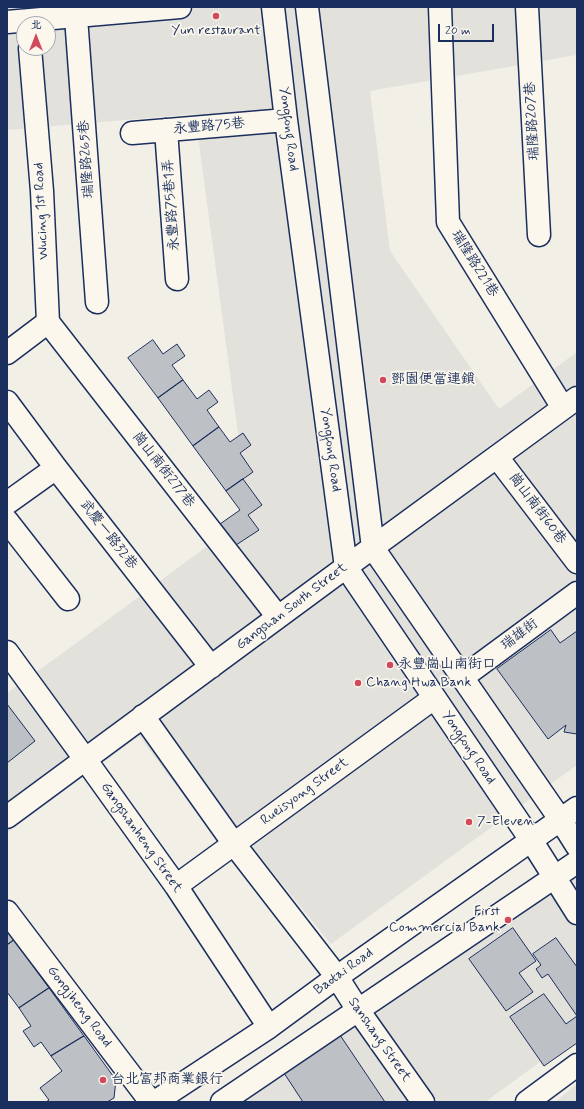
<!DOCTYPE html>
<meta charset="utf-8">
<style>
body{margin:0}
#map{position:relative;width:584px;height:1109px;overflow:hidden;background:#f2efe6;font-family:Mynerve,"LXGW WenKai TC",sans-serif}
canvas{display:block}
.frame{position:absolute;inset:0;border:8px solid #1b2f5e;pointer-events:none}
.north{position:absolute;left:16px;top:16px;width:40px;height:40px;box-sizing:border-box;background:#fbf7ec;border:1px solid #a1a7b3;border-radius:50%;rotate:0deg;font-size:11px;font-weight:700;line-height:16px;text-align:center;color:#1b2f5e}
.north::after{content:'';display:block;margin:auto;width:14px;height:18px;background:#d1495b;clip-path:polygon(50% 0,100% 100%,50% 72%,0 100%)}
.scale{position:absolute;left:438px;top:24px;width:56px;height:18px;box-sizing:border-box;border:2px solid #1b2f5e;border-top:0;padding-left:5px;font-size:12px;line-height:14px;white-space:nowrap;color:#1b2f5e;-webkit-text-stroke:3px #fbf7ec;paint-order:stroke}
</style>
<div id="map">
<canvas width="584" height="1109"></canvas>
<div class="frame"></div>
<div class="north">北</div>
<div class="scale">20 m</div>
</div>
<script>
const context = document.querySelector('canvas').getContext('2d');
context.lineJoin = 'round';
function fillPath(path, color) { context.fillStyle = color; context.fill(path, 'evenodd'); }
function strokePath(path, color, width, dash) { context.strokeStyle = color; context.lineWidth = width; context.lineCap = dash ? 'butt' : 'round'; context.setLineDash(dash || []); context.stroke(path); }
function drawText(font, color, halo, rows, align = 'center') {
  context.font = font + ' Mynerve,"LXGW WenKai TC",sans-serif'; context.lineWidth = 3.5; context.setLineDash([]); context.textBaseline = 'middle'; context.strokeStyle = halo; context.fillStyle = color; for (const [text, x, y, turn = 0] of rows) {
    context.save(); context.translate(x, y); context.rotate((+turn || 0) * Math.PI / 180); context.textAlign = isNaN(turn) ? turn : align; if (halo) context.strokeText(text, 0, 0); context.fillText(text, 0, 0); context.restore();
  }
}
fillPath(new Path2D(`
 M7 7H577V55L370 91 390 251 499 409 577 352V765L331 944 238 830 222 847 139 736 7 833V693L71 647 249 515 195 114 7 130ZM24 24H48V48H24Z
 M577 869V1035L485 1102H243Z
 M577 1084V1102H555Z`), '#e2e1dc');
const building = new Path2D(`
 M153 340 163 354 177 344 185 356 172 365 183 380 158 398 128 358Z
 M183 380 197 399 209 390 218 402 207 410 219 427 193 446 158 398Z
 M219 427 230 442 243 433 251 445 240 453 253 472 226 491 193 446Z
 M243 479 262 505 248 515 259 530 236 545 220 524 240 510 226 491Z
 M551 630 560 643 577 631V734L564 732 566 725 548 739 497 669Z
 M7 704 35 741 7 763Z
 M513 928 536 961 519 973 533 992 506 1011 469 959Z
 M7 931 14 940 7 945Z
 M556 938 577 967V1016L548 974 542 978 536 969 541 965 533 954Z
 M14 940 49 988 19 1008 7 992V945Z
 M49 988 84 1036 51 1056 41 1042 34 1047 23 1031 31 1026 19 1008Z
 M544 994 566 1024 577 1016V1043L544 1066 510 1017Z
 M340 1035 385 1102H303L284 1073Z
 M84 1036 116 1080 114 1098 107 1102H46L49 1100 40 1088 62 1071 51 1056Z`);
fillPath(building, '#bdc0c4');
strokePath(building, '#1b2f5e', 1);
const minor = new Path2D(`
 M273 7 286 120 346 567 531 840 577 913
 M307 7 373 548 560 819 577 846
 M440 7 448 222 563 408
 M527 7 539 235
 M76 17 97 302
 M7 22 180 7
 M166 130 177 279
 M132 133 286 120
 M48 322 278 617
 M7 353 48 322 42 191 30 48
 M7 402 56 468 211 667
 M497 457 577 562
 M7 503 56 468
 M7 521 68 599
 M7 652 85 759 176 886 269 1027
 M463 677 577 593
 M143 716 234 844 337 977 358 1010 423 1102
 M7 817 346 567 577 398
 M176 886 434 698
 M7 912 151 1102
 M155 1102 269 1027 337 977 577 808
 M222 1102 577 862
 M527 1102 577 1065`);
strokePath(minor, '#1b2f5e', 25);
strokePath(minor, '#fbf7ec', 22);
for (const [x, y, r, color] of [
 [216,16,4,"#d1495b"],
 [383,380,4,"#d1495b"],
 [390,665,4,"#d1495b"],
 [358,683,4,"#d1495b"],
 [469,822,4,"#d1495b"],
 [508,920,4,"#d1495b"],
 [103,1080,4,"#d1495b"]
]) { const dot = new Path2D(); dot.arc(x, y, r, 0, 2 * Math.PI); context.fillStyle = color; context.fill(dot); strokePath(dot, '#fbf7ec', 1.5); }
drawText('14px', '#1b2f5e', '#fbf7ec', [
 ["Yun restaurant",216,31,"center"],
 ["鄧園便當連鎖",391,380],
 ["永豐崗山南街口",398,665],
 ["Chang Hwa Bank",366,683],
 ["7-Eleven",477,822],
 ["First",500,912,"right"],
 ["Commercial Bank",500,928,"right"],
 ["台北富邦商業銀行",111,1080]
], 'left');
drawText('14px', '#1b2f5e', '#fbf7ec', [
 ["瑞隆路207巷",533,121,-93],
 ["永豐路75巷",209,127,-5],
 ["Yongfong Road",288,129,83],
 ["瑞隆路265巷",87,159,-94],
 ["永豐路75巷1弄",172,205,-94],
 ["Wucing 1st Road",42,211,-93],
 ["瑞隆路221巷",474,264,58],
 ["Yongfong Road",330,450,82],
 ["崗山南街277巷",163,470,52],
 ["崗山南街60巷",537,509,53],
 ["武慶一路32巷",108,535,52],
 ["Gangshan South Street",292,607,-37],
 ["瑞雄街",520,635,-37],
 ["Yongfong Road",468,748,56],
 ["Rueisyong Street",305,792,-36],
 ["Gangshanheng Street",141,838,55],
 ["Baotai Road",344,972,-36],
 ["Gongjheng Road",79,1007,53],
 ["Sanshang Street",379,1040,55]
]);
</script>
